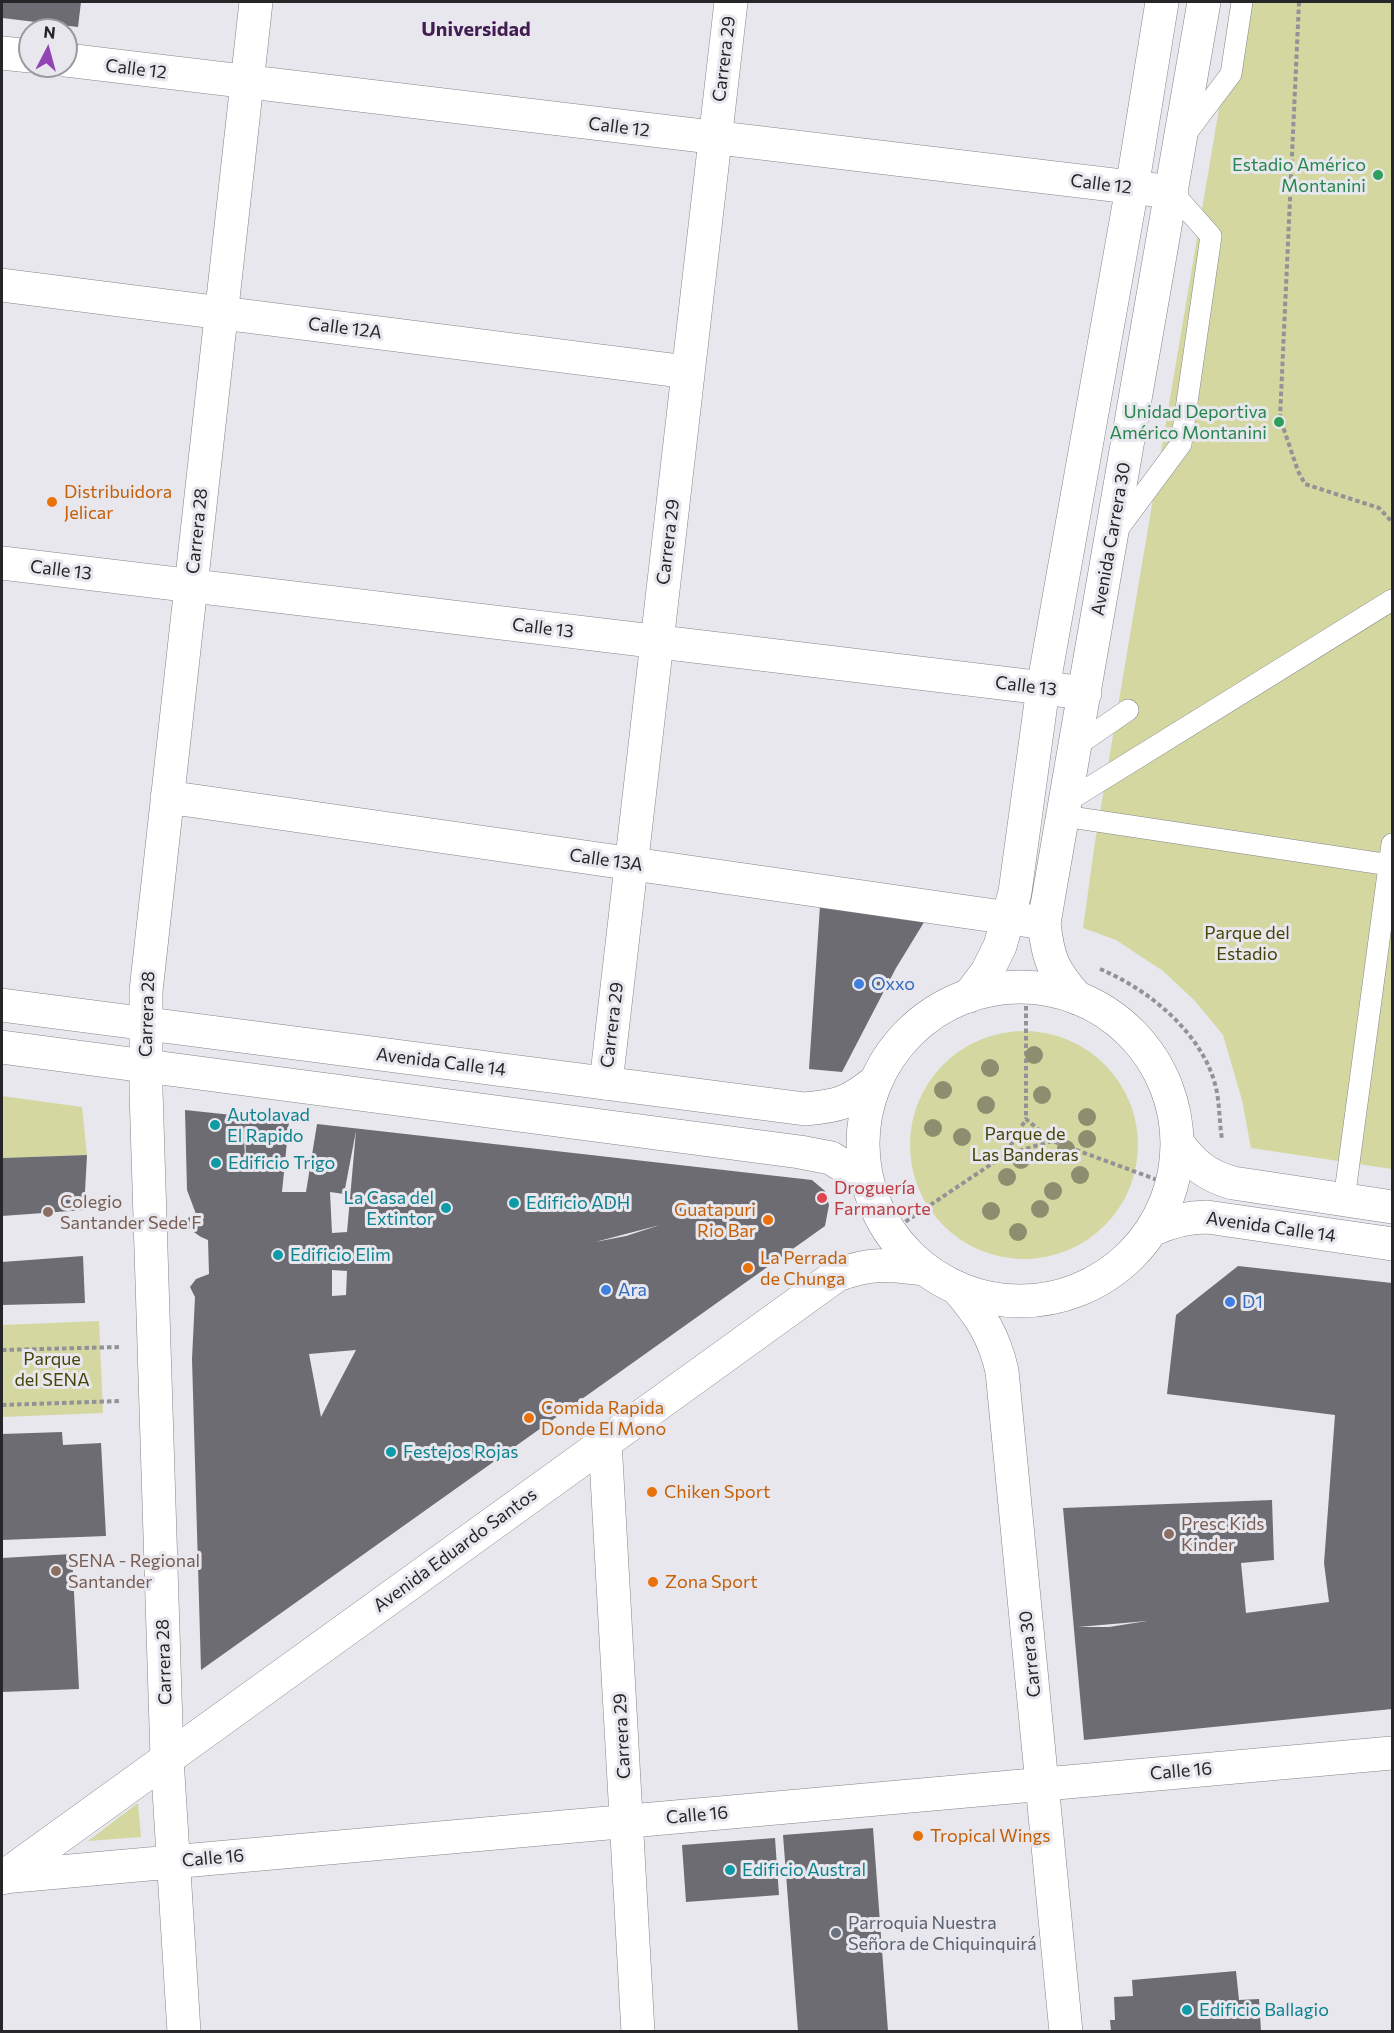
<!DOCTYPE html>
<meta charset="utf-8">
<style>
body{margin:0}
#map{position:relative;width:1394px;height:2033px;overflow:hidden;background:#e7e7ed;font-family:Commissioner,sans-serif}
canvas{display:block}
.frame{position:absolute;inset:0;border:3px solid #262628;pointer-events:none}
.north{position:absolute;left:18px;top:18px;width:60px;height:60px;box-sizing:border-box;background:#e7e7ed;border:2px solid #9a9a9e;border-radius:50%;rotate:6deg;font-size:16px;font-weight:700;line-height:24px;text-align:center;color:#262628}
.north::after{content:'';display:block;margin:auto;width:21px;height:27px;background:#9244b4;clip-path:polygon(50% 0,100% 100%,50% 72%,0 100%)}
</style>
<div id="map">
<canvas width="1394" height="2033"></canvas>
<div class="frame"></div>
<div class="north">N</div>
</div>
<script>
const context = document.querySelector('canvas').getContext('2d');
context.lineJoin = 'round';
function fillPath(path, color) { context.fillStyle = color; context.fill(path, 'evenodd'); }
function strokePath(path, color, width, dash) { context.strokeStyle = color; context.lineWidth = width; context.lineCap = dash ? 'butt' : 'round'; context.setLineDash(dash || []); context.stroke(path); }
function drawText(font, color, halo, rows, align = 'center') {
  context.font = font + ' Commissioner,sans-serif'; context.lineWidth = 6; context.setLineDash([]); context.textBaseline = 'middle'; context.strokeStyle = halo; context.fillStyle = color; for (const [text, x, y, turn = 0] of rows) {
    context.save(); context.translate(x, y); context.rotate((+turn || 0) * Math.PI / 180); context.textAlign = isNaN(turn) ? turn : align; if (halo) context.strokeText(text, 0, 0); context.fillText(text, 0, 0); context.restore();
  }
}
fillPath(new Path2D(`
 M1237 2H1392V1169L1251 1148 1242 1100 1223 1035 1195 1001 1163 971 1116 940 1083 928 1095 842Z
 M910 1145a114 114 0 1 1 228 0a114 114 0 1 1-228 0Z
 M2 1096 82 1107 87 1155 2 1158Z
 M99 1321 103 1413 2 1417V1325Z
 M138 1803 141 1837 88 1841Z`), '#d4d8a0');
fillPath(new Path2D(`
 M2 2H81L78 27 2 18Z
 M820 906 926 919 896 968 842 1072 809 1069Z
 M185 1110 289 1121 282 1192H306L317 1124 812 1180 825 1191 829 1205 825 1226 201 1670 192 1359 195 1297 190 1287 196 1279 209 1274 208 1240 201 1237 188 1228V1218L196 1214 187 1190ZM245 1124 246 1159H245L244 1136ZM356 1131 347 1232 332 1233 330 1192 344 1194ZM660 1225 626 1236 595 1242ZM332 1270 347 1271 346 1295 332 1296ZM356 1350 321 1417 309 1354Z
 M87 1155 84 1210 2 1216V1158Z
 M83 1256 85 1303 2 1305V1262Z
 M1238 1266 1392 1283V1709L1084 1740 1063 1508 1272 1500 1274 1560 1241 1563 1246 1613 1329 1602 1324 1563 1335 1415 1167 1394 1176 1315ZM1147 1621 1109 1627H1078Z
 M62 1432 63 1445 101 1443 106 1536 2 1540V1434Z
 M72 1554 79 1689 2 1692V1558Z
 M873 1828 888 2031H798L783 1835Z
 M775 1838 779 1895 686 1902 682 1845Z
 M1236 1971 1239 2000 1259 1999 1261 2031H1111L1110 2020H1115L1114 1997 1133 1996 1132 1980Z`), '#6d6c72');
const service = new Path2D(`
 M1185 135 1231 74 1242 2
 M1115 533 1181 444 1211 236 1172 192
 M1076 746 1128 710
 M1066 802 1392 600
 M1064 816 1390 865
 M1344 1200 1392 844`);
const minor = new Path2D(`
 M2 53 30 56
 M66 60 1172 192
 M2 285 688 372
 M2 563 1085 693
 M167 797 1044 923
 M606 1083 731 2
 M605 1441 638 2032
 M3 1877 1392 1753
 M184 2032 167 1758 146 1091V991L256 2`);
const tertiary = new Path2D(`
 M969 996 987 972 1000 946 1015 892 1043 688 1132 188 1162 2
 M1077 998C1053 971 1048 959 1044 923L1204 2
 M957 1288C981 1316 994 1336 1002 1371L1066 2032
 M2 1878 837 1275C873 1262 888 1265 924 1269`);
const secondary = new Path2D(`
 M863 1144a157 157 0 1 1 314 0a157 157 0 1 1-314 0Z
 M2 1005 805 1109C839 1106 848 1103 875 1082
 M2 1047 800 1152 831 1158 866 1180
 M1178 1143C1193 1165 1208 1176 1233 1183L1392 1207
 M1152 1230C1171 1221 1187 1217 1207 1217L1392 1244`);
strokePath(service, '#84848a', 22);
strokePath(minor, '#84848a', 34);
strokePath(tertiary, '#84848a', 34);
strokePath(secondary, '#84848a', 34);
strokePath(new Path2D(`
 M1299 2 1280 418 1298 471 1305 484 1379 508 1392 522
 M1100 969C1148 989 1201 1032 1215 1084 1220 1102 1219 1121 1222 1139
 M1026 991V1119
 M1052 1141 1005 1155 1026 1119 1052 1141 1163 1182
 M893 1230 1005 1155
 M2 1350 121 1347
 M2 1405 121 1401`), '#929297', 4, [4.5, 3]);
strokePath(service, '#fff', 21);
strokePath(minor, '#fff', 33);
strokePath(tertiary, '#fff', 33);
strokePath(secondary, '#fff', 33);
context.fillStyle = '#8d8e70';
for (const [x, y] of [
 [1034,1055],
 [990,1068],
 [943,1090],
 [1042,1095],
 [986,1105],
 [1087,1117],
 [933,1128],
 [962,1137],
 [1087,1139],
 [1066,1149],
 [1021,1160],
 [1080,1175],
 [1007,1177],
 [1053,1191],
 [1040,1209],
 [991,1211],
 [1018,1232]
]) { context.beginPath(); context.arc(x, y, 9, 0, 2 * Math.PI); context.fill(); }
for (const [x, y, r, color] of [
 [1378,175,6,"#2e9e5b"],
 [1279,422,6,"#2e9e5b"],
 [52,502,6,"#e8710a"],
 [859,984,6,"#3f7fe0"],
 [215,1125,6,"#0f9aa8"],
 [216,1163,6,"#0f9aa8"],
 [822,1198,6,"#e0444e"],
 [514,1203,6,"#0f9aa8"],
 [446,1208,6,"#0f9aa8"],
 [48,1212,6,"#8d6e63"],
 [768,1220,6,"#e8710a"],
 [278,1255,6,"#0f9aa8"],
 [748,1268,6,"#e8710a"],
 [606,1290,6,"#3f7fe0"],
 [1230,1302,6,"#3f7fe0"],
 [529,1418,6,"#e8710a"],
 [391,1452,6,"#0f9aa8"],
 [652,1492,6,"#e8710a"],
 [1169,1534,6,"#8d6e63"],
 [56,1571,6,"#8d6e63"],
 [653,1582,6,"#e8710a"],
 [918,1836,6,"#e8710a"],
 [730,1870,6,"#0f9aa8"],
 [836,1933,6,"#6b7280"],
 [1187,2010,6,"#0f9aa8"]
]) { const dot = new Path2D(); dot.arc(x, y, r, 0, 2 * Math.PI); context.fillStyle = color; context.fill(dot); strokePath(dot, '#e7e7ed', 2); }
drawText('18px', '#262628', '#e7e7ed', [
 ["Carrera 29",724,59,-83],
 ["Calle 12",136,69,7],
 ["Calle 12",619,127,7],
 ["Calle 12",1101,184,7],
 ["Calle 12A",345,328,7],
 ["Carrera 28",197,531,-84],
 ["Avenida Carrera 30",1111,539,-80],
 ["Carrera 29",668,542,-83],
 ["Calle 13",61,570,7],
 ["Calle 13",543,628,7],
 ["Calle 13",1026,686,7],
 ["Calle 13A",606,860,8],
 ["Carrera 28",147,1014,-88],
 ["Carrera 29",612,1025,-83],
 ["Avenida Calle 14",441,1062,7],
 ["Avenida Calle 14",1271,1227,8],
 ["Avenida Eduardo Santos",455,1550,-36],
 ["Carrera 30",1030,1654,-96],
 ["Carrera 28",164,1662,-92],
 ["Carrera 29",622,1736,-93],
 ["Calle 16",1181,1771,-5],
 ["Calle 16",697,1815,-5],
 ["Calle 16",213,1858,-5]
]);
drawText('18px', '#27864d', '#e7e7ed', [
 ["Estadio Américo",1366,165],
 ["Montanini",1366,186],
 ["Unidad Deportiva",1267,412],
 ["Américo Montanini",1267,433]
], 'right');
drawText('18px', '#c56008', '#e7e7ed', [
 ["Distribuidora",64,492],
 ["Jelicar",64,513],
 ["Guatapuri",756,1210,"right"],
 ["Rio Bar",756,1231,"right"],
 ["La Perrada",760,1258],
 ["de Chunga",760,1279],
 ["Comida Rapida",541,1408],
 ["Donde El Mono",541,1429],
 ["Chiken Sport",664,1492],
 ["Zona Sport",665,1582],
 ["Tropical Wings",930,1836]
], 'left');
drawText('18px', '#44460a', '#e7e7ed', [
 ["Parque del",1247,933],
 ["Estadio",1247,954],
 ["Parque de",1025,1134],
 ["Las Banderas",1025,1155],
 ["Parque",52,1359],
 ["del SENA",52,1380]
]);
drawText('18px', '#366cbe', '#e7e7ed', [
 ["Oxxo",871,984],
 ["Ara",618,1290],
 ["D1",1242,1302]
], 'left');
drawText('18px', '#0d838f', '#e7e7ed', [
 ["Autolavad",227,1115],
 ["El Rapido",227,1136],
 ["Edificio Trigo",228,1163],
 ["La Casa del",434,1198,"right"],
 ["Extintor",434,1219,"right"],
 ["Edificio ADH",526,1203],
 ["Edificio Elim",290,1255],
 ["Festejos Rojas",403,1452],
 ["Edificio Austral",742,1870],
 ["Edificio Ballagio",1199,2010]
], 'left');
drawText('18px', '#be3a42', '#e7e7ed', [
 ["Droguería",834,1188],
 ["Farmanorte",834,1209]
], 'left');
drawText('18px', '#785e54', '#e7e7ed', [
 ["Colegio",60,1202],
 ["Santander Sede F",60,1223],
 ["Presc Kids",1181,1524],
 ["Kinder",1181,1545],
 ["SENA - Regional",68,1561],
 ["Santander",68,1582]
], 'left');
drawText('18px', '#5b616d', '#e7e7ed', [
 ["Parroquia Nuestra",848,1923],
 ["Señora de Chiquinquirá",848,1944]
], 'left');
drawText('bold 20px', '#421c52', '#e7e7ed', [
 ["Universidad",476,29]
]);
</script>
